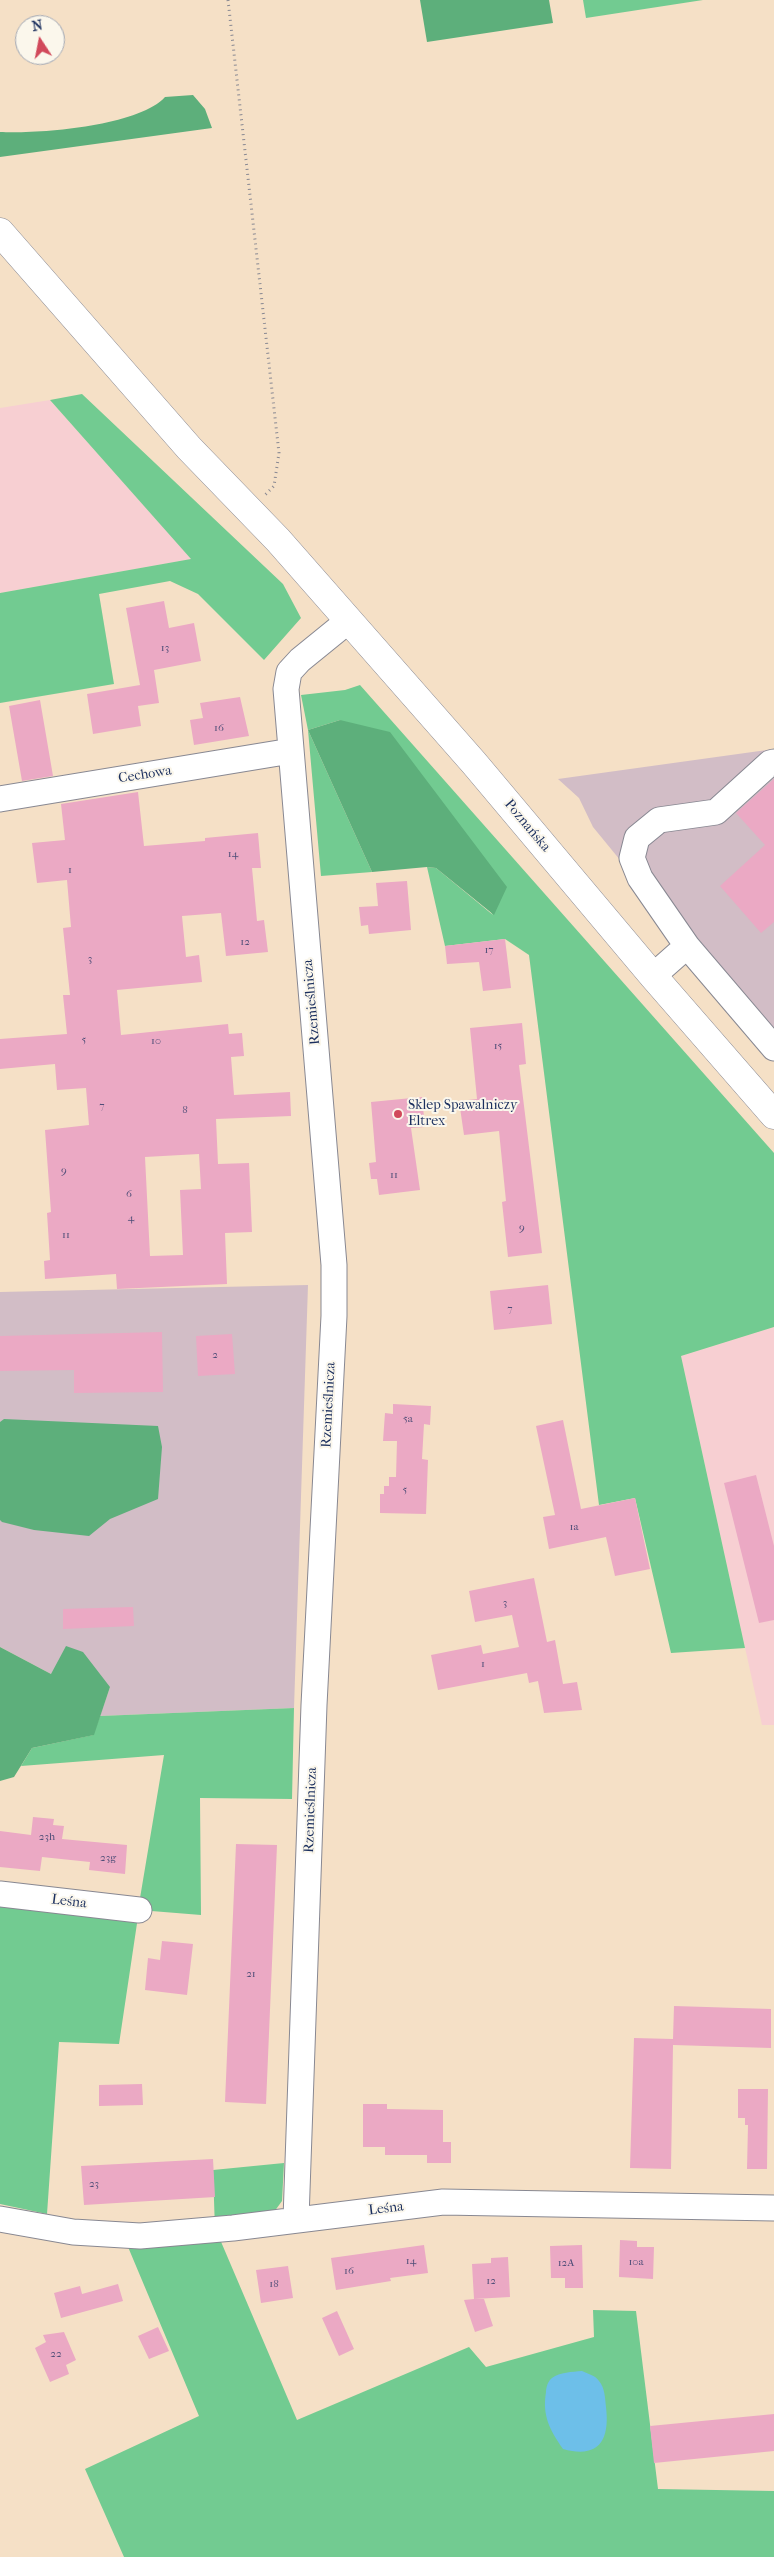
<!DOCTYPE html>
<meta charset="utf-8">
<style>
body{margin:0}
#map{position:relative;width:774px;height:2557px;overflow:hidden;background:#f5e0c6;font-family:"IM FELL French Canon",serif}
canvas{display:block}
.north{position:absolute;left:15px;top:15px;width:50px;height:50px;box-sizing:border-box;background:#fbf7ec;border:1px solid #a1a7b3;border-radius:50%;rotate:349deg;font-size:14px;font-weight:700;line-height:20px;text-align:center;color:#1b2f5e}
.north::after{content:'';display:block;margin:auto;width:18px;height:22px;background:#d1495b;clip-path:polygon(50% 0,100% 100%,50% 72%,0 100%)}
</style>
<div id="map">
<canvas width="774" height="2557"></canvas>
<div class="north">N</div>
</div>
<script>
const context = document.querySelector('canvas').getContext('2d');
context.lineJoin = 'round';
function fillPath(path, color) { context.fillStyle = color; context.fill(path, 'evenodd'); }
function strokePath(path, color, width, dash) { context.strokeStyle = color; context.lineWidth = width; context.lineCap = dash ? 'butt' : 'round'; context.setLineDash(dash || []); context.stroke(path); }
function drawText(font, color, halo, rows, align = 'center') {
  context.font = font + ' "IM FELL French Canon",serif'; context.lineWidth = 4; context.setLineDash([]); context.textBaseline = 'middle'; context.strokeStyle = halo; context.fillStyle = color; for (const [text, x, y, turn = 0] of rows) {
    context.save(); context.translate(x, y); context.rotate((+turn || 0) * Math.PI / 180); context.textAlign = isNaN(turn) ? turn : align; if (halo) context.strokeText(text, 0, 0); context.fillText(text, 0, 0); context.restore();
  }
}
fillPath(new Path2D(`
 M50 400 192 559 0 593V408Z
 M774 1327V1725H762L681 1356Z`), '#f7cfd2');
fillPath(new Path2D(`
 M774 749V1048L593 827 579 798 558 779Z
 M308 1285 294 1708 100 1716 110 1687 51 1674 0 1647V1292Z`), '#d2bdc6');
fillPath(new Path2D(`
 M583 0H703L586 18Z
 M82 394 283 584 301 618 264 660 198 594 170 581 99 594 114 684 0 703V593L191 559 50 400Z
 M360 685 774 1153V1327L681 1356 745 1648 671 1653 635 1498 599 1505 529 955 505 939 445 946 427 867 436 868 493 915 340 720 308 730 372 872 321 876 308 730 301 695 345 690Z
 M294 1708 292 1799 200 1798 201 1915 139 1910 119 2044 59 2042 47 2214 0 2204V1894L138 1910 164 1755 21 1766 32 1748 93 1735 100 1716Z
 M284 2163 282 2201 266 2223 216 2230 297 2420 469 2347 486 2367 594 2337 593 2310 636 2311 658 2489 774 2491V2557H124L85 2469 199 2416 123 2235 215 2230 213 2170Z`), '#72cb91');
fillPath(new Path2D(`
 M420 0H549L553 23 427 42Z
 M193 95 205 109 212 128 0 157V132C39 134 139 126 165 97Z
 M340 720 390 732 507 887 494 915 436 868 427 867 372 872 308 730Z
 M4 1419 158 1426 162 1447 158 1499 110 1519 89 1536 34 1530 2 1522 0 1520V1422Z
 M66 1646 83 1652 110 1687 94 1735 32 1748 14 1777 0 1781V1647L51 1674Z`), '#5daf7b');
fillPath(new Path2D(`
 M582 2371C588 2374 595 2375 599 2381 605 2388 605 2398 606 2407 610 2440 599 2459 563 2449 550 2430 542 2416 546 2392 546 2387 548 2381 552 2378 560 2372 572 2372 582 2371Z`), '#6dbfe9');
fillPath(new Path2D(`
 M164 601 169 628 194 623 201 661 154 670 159 703 138 706 141 726 93 734 87 694 140 685 126 608Z
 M240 697 249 736 194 745 190 720 203 718 200 703Z
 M40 700 53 776 22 781 9 706Z
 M774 779V922L761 933 720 886 765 845 736 813Z
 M138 792 144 846 205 841V838L258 833 261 868H252L257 921 264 920 268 952 226 956 221 913 182 916 186 957 199 955 202 982 117 990 121 1035 228 1024 229 1034 242 1033 243 1045 244 1056 231 1057 234 1095 290 1092 291 1116 216 1119 218 1164 249 1163 252 1232 225 1233 227 1284 117 1289 116 1274 45 1279 44 1261 50 1260 47 1213 51 1212 45 1130 89 1125 86 1088 57 1090 55 1064 0 1069V1039L67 1034 63 995H70L63 928 71 927 67 880 37 883 32 843 65 840 61 804ZM199 1154 201 1189 180 1190 183 1255 150 1256 145 1157Z
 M407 881 411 930 369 934 368 925 361 926 359 907 378 906 376 883Z
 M505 939 511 988 483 991 479 962 447 964 445 946Z
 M522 1023 526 1064 519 1065 542 1253 508 1257 502 1202 506 1201 499 1131 464 1135 459 1101 477 1099 470 1028Z
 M422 1097 425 1127 411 1128 420 1190 379 1195 377 1179H371L369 1163 376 1162 371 1102Z
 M548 1285 552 1324 494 1330 490 1291Z
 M162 1332 163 1392 74 1393V1370L0 1371V1336Z
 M232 1334 235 1374 198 1376 196 1336Z
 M393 1404 431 1406 430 1425 424 1424 422 1459 428 1460 426 1514 380 1513V1494H384V1486H389V1477H396L397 1441H383L385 1413 393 1414Z
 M563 1420 581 1509 635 1498 650 1569 615 1576 606 1537 549 1549 543 1517 555 1515 536 1426Z
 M756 1475 774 1546V1620L759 1623 724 1483Z
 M534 1578 547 1642 555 1640 563 1684 577 1682 582 1710 544 1713 538 1681 529 1683 527 1673 438 1690 431 1655 481 1645 483 1654 519 1647 512 1615 475 1622 469 1591Z
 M133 1607 134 1626 63 1629V1609Z
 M33 1817 54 1819 53 1825 64 1826 62 1839 127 1845 125 1874 89 1870 90 1862 42 1857 40 1871 0 1867V1831L31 1835Z
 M236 1844 277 1845 266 2104 225 2102Z
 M162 1941 193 1944 187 1995 145 1990 148 1958 160 1960Z
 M674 2006 771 2009V2048L673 2045 671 2169 630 2168 634 2038 673 2039Z
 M142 2084 143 2105 99 2106V2085Z
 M738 2089H768L767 2169H747L748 2125H745V2118H738Z
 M363 2104H387V2109L443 2110V2142H451V2163H427V2155H385V2147H363Z
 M213 2159 215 2197 84 2205 81 2166Z
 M620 2240 637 2241V2247H654L653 2279 619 2277Z
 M424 2245 428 2273 390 2278 391 2281 336 2290 331 2258Z
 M582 2245 583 2288H565V2278H551L550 2246Z
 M508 2257 510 2297 474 2299H484L493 2326 475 2332 464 2300 474 2299 472 2264 491 2263V2258Z
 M288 2266 293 2298 261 2303 256 2270Z
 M118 2284 123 2301 61 2318 54 2293 80 2286 82 2294Z
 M337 2311 354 2349 339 2356 322 2318Z
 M158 2327 169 2351 149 2359 138 2336Z
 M64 2332 76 2360 66 2365 69 2374 50 2382 35 2348 46 2342 43 2335Z
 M774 2414V2451L654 2463 650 2426Z`), '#eba9c4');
const minor = new Path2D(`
 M0 799 291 751
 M687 946 774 1048
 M653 976 687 946 640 878 632 858 637 838 659 820 716 812 770 763 774 762
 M0 1894 139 1910
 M0 2219 73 2232 140 2236 233 2228 443 2202 774 2208
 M296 2219 314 1705 334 1316V1265L286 689 289 672 300 660 348 621`);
const major = new Path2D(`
 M0 232 189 448 278 540 474 763 653 976 774 1115`);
strokePath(minor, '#888892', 27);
strokePath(major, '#888892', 29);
strokePath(new Path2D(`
 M228 0 279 453 274 486 265 495`), '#888892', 3, [1, 4]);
strokePath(minor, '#fff', 25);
strokePath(major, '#fff', 28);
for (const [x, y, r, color] of [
 [398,1114,5,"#d1495b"]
]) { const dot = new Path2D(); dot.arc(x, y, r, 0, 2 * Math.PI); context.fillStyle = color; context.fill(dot); strokePath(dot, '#fbf7ec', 2); }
drawText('11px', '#4f4e78', null, [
 ["13",165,648],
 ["16",219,728],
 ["14",233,854],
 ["1",70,870],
 ["12",245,942],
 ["17",489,950],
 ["3",90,959],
 ["5",84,1040],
 ["10",156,1041],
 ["15",498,1046],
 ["7",102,1106],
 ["8",185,1110],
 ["9",64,1171],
 ["11",394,1175],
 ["6",129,1194],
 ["4",131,1218],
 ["9",522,1228],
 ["11",66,1235],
 ["7",510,1309],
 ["2",215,1355],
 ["5a",408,1419],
 ["5",405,1490],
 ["1a",574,1527],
 ["3",505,1603],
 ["1",483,1664],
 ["23h",47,1837],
 ["23g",108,1858],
 ["21",251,1974],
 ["23",94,2184],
 ["14",411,2261],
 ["10a",636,2262],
 ["12A",566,2263],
 ["16",349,2271],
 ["12",491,2281],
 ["18",274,2284],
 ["22",56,2354]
]);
drawText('14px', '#1b2f5e', '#fbf7ec', [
 ["Cechowa",145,775,-9],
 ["Poznańska",527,826,50],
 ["Rzemieślnicza",312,1002,-95],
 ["Rzemieślnicza",329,1405,-87],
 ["Rzemieślnicza",311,1810,-88],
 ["Leśna",69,1902,7],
 ["Leśna",386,2209,-7]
]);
drawText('14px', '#1b2f5e', '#fbf7ec', [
 ["Sklep Spawalniczy",408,1106],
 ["Eltrex",408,1122]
], 'left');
</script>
